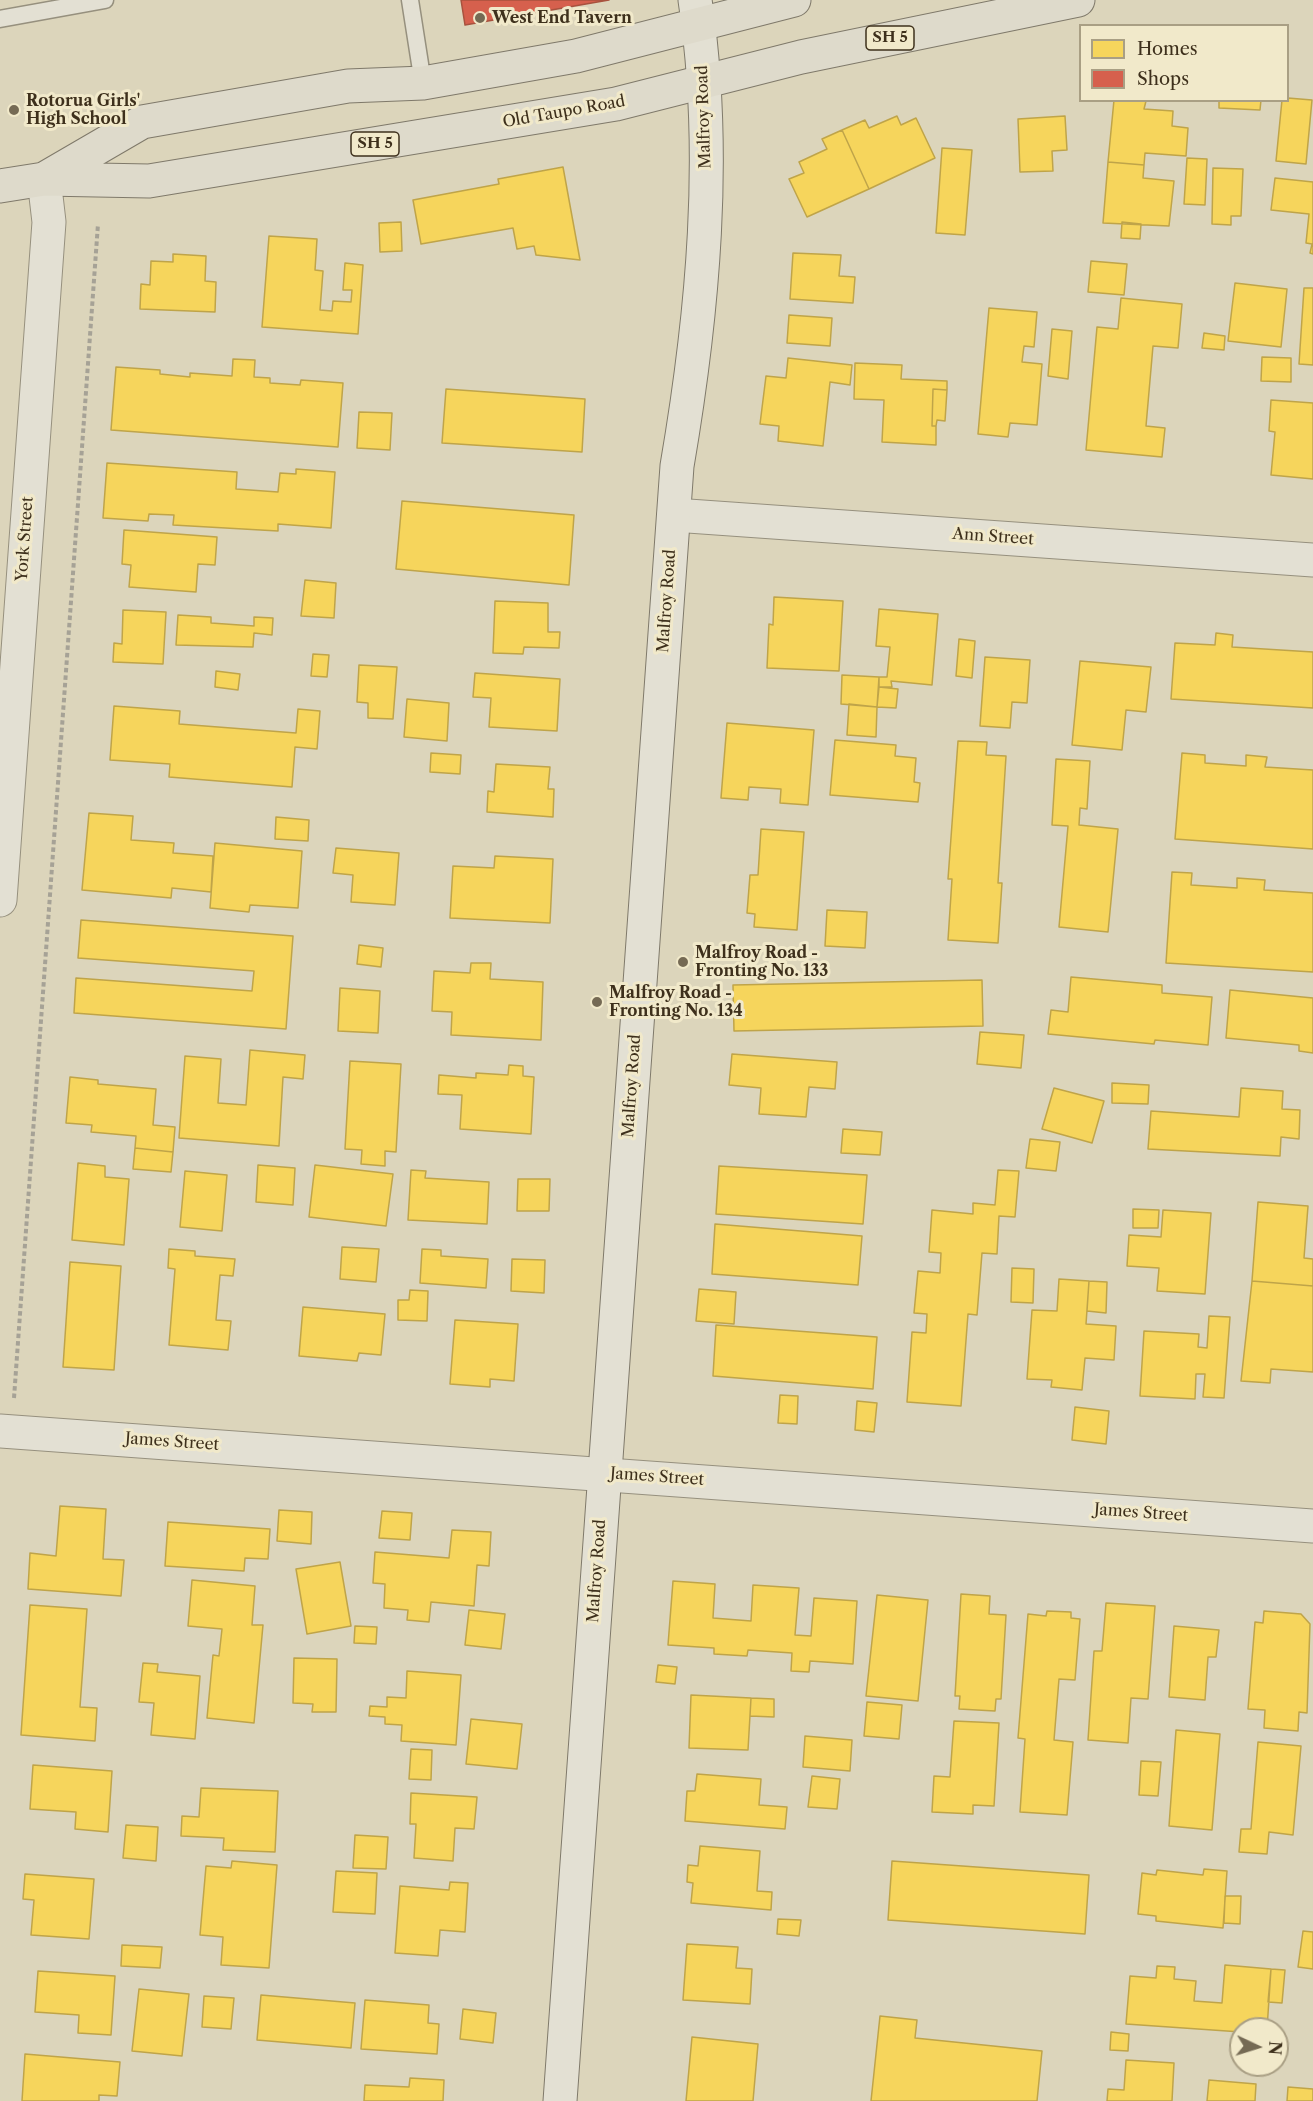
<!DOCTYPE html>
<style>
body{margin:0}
#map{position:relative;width:1313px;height:2101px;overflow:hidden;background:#dcd5bb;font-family:"Libre Caslon Text",serif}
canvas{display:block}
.legend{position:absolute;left:1079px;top:24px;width:210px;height:78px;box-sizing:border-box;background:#f1e9ca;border:2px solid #a99f84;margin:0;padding:8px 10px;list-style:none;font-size:18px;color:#3e301c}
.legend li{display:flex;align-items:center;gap:12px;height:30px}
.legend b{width:30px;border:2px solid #a99f84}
.north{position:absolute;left:1229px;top:2017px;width:60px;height:60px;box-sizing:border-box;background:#f1e9ca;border:2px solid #a99f84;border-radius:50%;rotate:94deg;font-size:16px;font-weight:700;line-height:24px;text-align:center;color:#3e301c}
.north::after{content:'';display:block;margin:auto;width:21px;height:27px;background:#756a54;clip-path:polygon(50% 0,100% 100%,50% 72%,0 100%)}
</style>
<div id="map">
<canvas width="1313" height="2101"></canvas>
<ul class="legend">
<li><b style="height:16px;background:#f6d55c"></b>Homes</li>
<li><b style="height:16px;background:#d6604d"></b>Shops</li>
</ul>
<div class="north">N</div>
</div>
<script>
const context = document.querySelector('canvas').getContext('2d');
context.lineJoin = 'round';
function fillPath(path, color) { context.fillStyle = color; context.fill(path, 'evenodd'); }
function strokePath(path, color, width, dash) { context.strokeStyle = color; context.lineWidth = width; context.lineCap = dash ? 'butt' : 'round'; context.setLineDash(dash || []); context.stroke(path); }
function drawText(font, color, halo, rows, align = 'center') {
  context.font = font + ' "Libre Caslon Text",serif'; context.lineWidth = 6; context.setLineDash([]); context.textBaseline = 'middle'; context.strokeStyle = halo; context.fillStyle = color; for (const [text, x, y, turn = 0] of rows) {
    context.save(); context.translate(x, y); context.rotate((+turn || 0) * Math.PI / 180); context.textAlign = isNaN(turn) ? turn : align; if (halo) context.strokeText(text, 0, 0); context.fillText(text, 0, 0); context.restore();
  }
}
const homes = new Path2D(`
 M1288 98 1312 100 1306 164 1276 161 1282 100H1288Z
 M1114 100 1146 101 1144 109 1173 111 1172 126 1188 128 1186 156 1145 153 1144 165 1108 162Z
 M1219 100H1261L1260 110 1219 108Z
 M897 116 901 125 916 118 935 158 869 189 842 130 865 120 869 128Z
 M1065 116 1067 150 1052 151 1053 171 1020 172 1018 119Z
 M842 130 869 189 807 217 789 179 804 173 799 162 827 149 822 139Z
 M942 148 972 150 965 235 936 233Z
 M1187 158 1207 159 1205 205 1184 204Z
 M1108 162 1144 165 1143 178 1174 181 1169 226 1103 223Z
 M563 167 580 260 536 255 534 246 517 249 513 228 421 244 413 200 499 184 498 179Z
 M1213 168 1243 169 1241 216H1231V225L1212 224Z
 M1275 178 1313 182V254L1310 253 1312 244 1306 243 1309 214 1271 210Z
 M401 222 402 251 380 252 379 223Z
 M1122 222 1141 224 1140 239 1121 238Z
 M269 236 317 239 315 270 323 271 320 310 332 311 333 301 351 302 352 290H343L345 263 363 265 358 334 262 327Z
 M793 253 841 255 839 276 855 277 853 303 790 299Z
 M173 254 206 256 205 281 216 282 215 312 140 309 141 284 150 285 151 261 173 262Z
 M1091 261 1127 264 1124 295 1088 292Z
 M1235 283 1287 289 1281 347 1228 341Z
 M1304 288H1313V365L1299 364Z
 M1121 298 1182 304 1178 348 1153 346 1146 426 1165 428 1162 457 1086 450 1097 327 1118 329Z
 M989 308 1037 312 1034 347 1024 346 1022 362 1042 364 1037 425 1010 423 1008 437 978 434Z
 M789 315 832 318 830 346 787 343Z
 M1052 329 1072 331 1068 379 1048 376Z
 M1204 333 1225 336 1224 350 1202 348Z
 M1262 357 1291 358V382L1261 381Z
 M788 358 852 365 850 385 830 382 823 446 778 441 779 426 760 424 766 376 786 378Z
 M233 359 255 360 254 377 270 378V383L300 385 301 380 343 383 338 447 111 430 116 367 160 370V374L190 377V373L232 376Z
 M855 363 902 365 901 379 947 381V390L933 389 932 426H936V445L882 442 884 400 854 399Z
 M446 389 585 399 582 452 442 443Z
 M933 389 947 390 945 421 937 420 936 426H932Z
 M1271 400 1313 403V479L1271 475 1275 432 1269 431Z
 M359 412 392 413 390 450 357 448Z
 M107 463 237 472 236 489 278 492 280 473 296 474V469L335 472 331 528 278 524V531L173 525 174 515 149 514 148 521 103 518Z
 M402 501 574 515 569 585 396 569Z
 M124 530 217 537 215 565 198 564 196 592 129 587 131 565 122 564Z
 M305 580 336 583 334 618 301 616Z
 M774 597 843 601 839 671 767 668 769 624 773 625Z
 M495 601 548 603V632H560L559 648 524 647 523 654 493 653Z
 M879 609 938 614 932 685 891 681 892 687H879V677H887L890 647 876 646Z
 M123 610 166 612 163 664 113 662 114 643 122 644Z
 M178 615 211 617V623L254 626V617L273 618 272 635 254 633 253 647 176 645Z
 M1216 633 1233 635 1232 647 1313 652V708L1171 699 1175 643 1215 645Z
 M959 639 975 641 972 678 956 676Z
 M313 654 329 655 327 677 311 676Z
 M985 657 1030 660 1027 703 1012 702 1010 728 980 726Z
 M1080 661 1151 667 1146 712 1126 710 1122 750 1072 745Z
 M359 665 397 667 393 719 368 718V703L357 702Z
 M216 671 240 674 238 690 215 687Z
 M475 673 560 679 557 731 489 727 491 698 473 697Z
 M842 675 879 677 877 707 841 704Z
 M879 687 898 689 896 708 877 707Z
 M407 699 449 703 447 741 404 737Z
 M849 704 877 707 876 737 847 735Z
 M114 706 180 711 179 724 296 733 298 709 320 711 317 749 295 747 292 787 169 777 170 764 110 760Z
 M727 723 814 730 808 805 780 803 781 789 749 787 748 800 721 798Z
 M835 740 896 745 895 756 916 758 914 782 920 783 918 802 830 795Z
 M958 741 987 742 986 755 1006 756 998 883H1002L998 943 948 940 952 879H948Z
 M431 753 461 755 460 774 430 772Z
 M1182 753 1205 755V763L1246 766V755L1267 757 1265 767 1313 770V849L1175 839Z
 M1056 759 1090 761 1087 809 1080 808 1079 825 1118 829 1108 932 1059 927 1068 826 1052 825Z
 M496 764 550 767 548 789H554L553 817 487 812 488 791 494 792Z
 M89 813 133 816 131 840 174 843 173 853 213 856 211 892 172 888 171 898 82 890Z
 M276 817 309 820 308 841 275 839Z
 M761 829 804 832 797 930 754 927 755 914 747 913 750 875H758Z
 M215 843 302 851 298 908 250 905 249 912 210 908Z
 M336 848 399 853 395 905 351 902 353 875 333 873Z
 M495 856 553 859 550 923 450 918 453 866 494 868Z
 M1172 872 1192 873 1191 885 1237 888V878L1265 880 1264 890 1313 893V972L1166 963Z
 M827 910 867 912 865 948 825 946Z
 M81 920 293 936 286 1029 74 1013 76 978 252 991 254 971 78 958Z
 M359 945 383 948 381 967 357 964Z
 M471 963H491L490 979 543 982 541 1040 451 1035 452 1012 432 1011 434 971 470 973Z
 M1071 977 1162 985V993L1212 997 1208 1045 1155 1040 1154 1044 1048 1034 1051 1010 1068 1012Z
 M982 980 983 1026 734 1031 733 985Z
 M340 988 380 991 378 1033 338 1031Z
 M1230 990 1313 998V1053L1299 1051V1045L1226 1038Z
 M980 1032 1024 1035 1021 1068 977 1064Z
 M250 1050 305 1055 303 1079 283 1077 279 1146 179 1138 185 1056 221 1059 218 1103 246 1105Z
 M732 1054 837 1062 835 1089 809 1087 806 1117 759 1114 761 1088 729 1085Z
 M350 1061 401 1064 396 1152 385 1151V1166L361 1164 362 1150 345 1149Z
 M509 1065 523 1066V1076L534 1077 531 1134 460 1129 462 1095 438 1094 439 1075 476 1078V1073L508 1075Z
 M70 1077 98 1080V1084L156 1089 153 1125 175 1127 173 1152 135 1148 136 1136 91 1132 92 1125 66 1123Z
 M1112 1083 1149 1085 1148 1104 1112 1103Z
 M1054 1088 1104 1101 1092 1143 1042 1129Z
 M1241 1088 1283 1091 1282 1109 1300 1110 1299 1139 1281 1137 1280 1156 1148 1149 1151 1111 1239 1117Z
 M843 1129 882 1132 880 1155 841 1153Z
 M1030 1139 1060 1142 1056 1171 1026 1168Z
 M135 1148 173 1152 171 1172 133 1169Z
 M78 1163 105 1166V1177L129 1179 124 1245 72 1240Z
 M258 1165 295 1168 293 1205 256 1202Z
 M315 1165 393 1174 386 1226 309 1217Z
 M719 1166 867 1175 863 1224 716 1214Z
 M411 1170 426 1171 425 1178 489 1182 487 1224 408 1220Z
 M998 1170 1019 1171 1015 1217 999 1216 997 1254 982 1253 977 1315 968 1314 961 1406 907 1402 912 1332 926 1333 927 1314 914 1313 918 1271 940 1273 941 1253 929 1252 932 1210 973 1214V1203L995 1205Z
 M185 1171 227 1175 222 1231 180 1227Z
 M518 1179H550L549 1211H517Z
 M1258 1202 1308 1206 1304 1258 1313 1259V1286L1252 1281Z
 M1133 1209 1159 1210 1158 1228H1133Z
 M1163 1210 1211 1213 1205 1294 1157 1291 1159 1268 1127 1266 1129 1235 1161 1237Z
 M715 1224 862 1236 858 1285 712 1274Z
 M342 1247 379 1249 376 1282 340 1279Z
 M169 1249 195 1251V1256L235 1259 233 1276 220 1275 216 1320 231 1321 228 1350 169 1345 175 1269 168 1268Z
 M422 1249 441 1250V1256L488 1259 486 1288 420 1283Z
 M512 1259 545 1260 544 1293 511 1291Z
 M70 1262 121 1266 114 1370 63 1367Z
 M1012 1268 1034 1269 1033 1303 1011 1302Z
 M1059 1279 1089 1281 1086 1324 1116 1326 1114 1360 1085 1358 1082 1390 1051 1387 1052 1380 1027 1379 1032 1310 1057 1311Z
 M1089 1281 1107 1282 1106 1313 1087 1311Z
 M1252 1281 1313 1286V1372L1271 1369 1270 1383 1241 1381Z
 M699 1289 736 1292 734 1324 696 1321Z
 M410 1290 428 1291 427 1321 398 1320V1300H409Z
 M303 1307 385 1314 381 1355 359 1353 357 1361 299 1356Z
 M1209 1316 1230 1317 1224 1398 1203 1397 1205 1374H1196L1195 1399 1140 1396 1144 1331 1199 1334 1198 1347 1207 1348Z
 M455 1320 518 1324 514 1381 490 1379V1387L450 1384Z
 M716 1325 877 1337 873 1389 713 1376Z
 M780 1395 798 1396 797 1424 778 1423Z
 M857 1401 877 1403 874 1432 855 1430Z
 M1075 1407 1109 1411 1106 1444 1072 1440Z
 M60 1506 106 1509 103 1559 124 1560 121 1596 28 1589 30 1553 56 1556Z
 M279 1510 312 1512 311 1544 277 1541Z
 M382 1511 412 1513 410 1540 379 1538Z
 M168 1522 270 1529 268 1559 245 1558 244 1571 165 1566Z
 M452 1530 491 1532 489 1566 477 1565 474 1606 431 1602 429 1622 407 1620 408 1610 384 1608 385 1584 373 1583 375 1552 449 1558Z
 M340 1562 351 1626 307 1634 296 1569Z
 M192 1580 255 1586 252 1625H263L254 1723 207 1718 213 1655 219 1656 222 1629 188 1626Z
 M673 1581 715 1584 713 1618 751 1621 753 1585 799 1588 795 1635 811 1636 814 1598 857 1601 853 1664 810 1661 809 1672 791 1671 792 1653 748 1650 747 1656 714 1654V1648L668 1645Z
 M961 1594 990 1596 989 1614 1006 1615 1001 1699H996L995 1711 959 1709 960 1696H955Z
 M877 1595 928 1600 918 1701 866 1696Z
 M1106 1603 1155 1606 1148 1699 1131 1698 1128 1743 1088 1740 1094 1651H1102Z
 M30 1605 87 1609 80 1707 97 1708 95 1741 21 1735Z
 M469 1610 505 1614 501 1649 465 1645Z
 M1047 1611 1071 1612V1618L1080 1619 1075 1680 1059 1679 1054 1740 1073 1742 1067 1815 1020 1812 1025 1739 1018 1738 1028 1614 1046 1616Z
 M1264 1611 1301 1614 1310 1624 1307 1713 1299 1712 1298 1731 1264 1728 1265 1710 1248 1709 1255 1622 1263 1623Z
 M355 1626 377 1627 376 1644 354 1643Z
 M1174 1626 1219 1630 1216 1657H1208L1205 1700 1169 1697Z
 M294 1658 337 1659 336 1712H312L313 1704 293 1703Z
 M143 1663 158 1664 157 1672 200 1676 195 1739 151 1735 154 1703 139 1702Z
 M658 1665 677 1667 675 1684 656 1682Z
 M407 1671 461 1675 456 1745 401 1741 402 1725 385 1724V1717L369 1716 370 1706 387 1707V1697L406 1698Z
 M691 1695 751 1698 748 1750 689 1748Z
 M751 1698 774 1699V1717L750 1716Z
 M867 1702 902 1705 899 1739 864 1736Z
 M471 1719 522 1724 517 1769 466 1764Z
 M954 1721 999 1723 994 1806 973 1805V1814L932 1812 934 1776 950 1777Z
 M1176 1730 1220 1734 1212 1830 1169 1826Z
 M805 1736 852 1740 850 1771 803 1767Z
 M1258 1742 1301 1746 1293 1835 1269 1832 1267 1854 1239 1852 1241 1829H1251Z
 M411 1749 432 1750 431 1780 409 1779Z
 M1141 1761 1161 1762 1158 1796 1139 1795Z
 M33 1765 112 1771 108 1832 75 1829 76 1812 30 1809Z
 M697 1774 761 1779 759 1805 787 1807 785 1829 685 1821 687 1791H695Z
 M812 1776 840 1779 837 1809 808 1807Z
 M201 1788 278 1791 275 1852 223 1850 224 1838 181 1836 182 1816 199 1817Z
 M411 1793 477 1797 474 1829 455 1828 453 1861 414 1858 416 1824H410Z
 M126 1825 158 1827 156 1861 123 1858Z
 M355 1835 388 1837 386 1869 353 1868Z
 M700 1846 760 1851 757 1891 772 1892 771 1910 691 1903 693 1883 687 1882 688 1865 698 1866Z
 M232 1861 277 1865 269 1968 221 1965 223 1937 200 1935 206 1866 231 1868Z
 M892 1861 1089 1875 1085 1934 888 1920Z
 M1204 1869 1227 1871 1223 1928 1156 1921V1916L1138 1914 1142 1873 1156 1875 1157 1870 1203 1875Z
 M336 1871 377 1873 375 1914 333 1912Z
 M25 1874 94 1879 89 1939 31 1935 34 1900 23 1899Z
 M450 1882 468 1883 465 1932 440 1930 438 1956 395 1953 400 1886 449 1890Z
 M1225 1896H1241L1240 1924 1224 1923Z
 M778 1919 801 1920 799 1936 777 1934Z
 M1303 1931 1313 1932V1969L1298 1967Z
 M687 1944 738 1947 736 1968 752 1969 750 2004 683 2000Z
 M122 1945 162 1947 160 1968 121 1966Z
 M1225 1965 1271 1969 1267 2029H1241V2032L1126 2024 1130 1976 1156 1978 1157 1966 1175 1967 1174 1979 1196 1981 1194 2001 1222 2003Z
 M1271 1969 1285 1970 1282 2003 1268 2002Z
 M38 1971 115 1976 111 2035 78 2033 79 2015 35 2012Z
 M139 1989 189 1994 182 2056 132 2051Z
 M261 1995 355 2003 351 2048 257 2040Z
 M204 1996 234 1998 231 2029 202 2027Z
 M365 2000 429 2005 428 2023 439 2024 437 2054 361 2049Z
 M463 2009 496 2013 493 2043 460 2039Z
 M880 2016 917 2020 915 2038 1042 2051 1037 2101H871Z
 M1111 2032 1129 2034 1128 2051 1110 2050Z
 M692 2037 758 2044 753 2101H686Z
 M25 2054 120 2062 117 2096 99 2095V2101H22Z
 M1126 2060 1174 2063 1172 2101H1107L1108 2089 1124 2090Z
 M410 2078 444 2080 443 2101H364L365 2085 409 2087Z
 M1209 2080 1256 2084 1255 2101H1207Z
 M1288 2087 1313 2089V2101H1287Z`);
fillPath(homes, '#f6d55c');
strokePath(homes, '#bfa449', 1.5);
const shops = new Path2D(`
 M461 0H609L465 25Z`);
fillPath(shops, '#d6604d');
strokePath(shops, '#a8523e', 1.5);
const service = new Path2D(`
 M410 0 423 83
 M0 19 105 0`);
const minor = new Path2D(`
 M674 515 1313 560
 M0 900 49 222 44 179
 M0 1431 1313 1526`);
const secondary = new Path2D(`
 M560 2101 677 466C703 314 718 153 695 0`);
const trunk = new Path2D(`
 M44 179 142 122 348 86 423 83 576 56 794 0
 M0 186 44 179 149 181 616 104 801 57 1078 0`);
strokePath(service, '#96907e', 19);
strokePath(minor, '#96907e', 35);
strokePath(secondary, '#7f796a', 35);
strokePath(trunk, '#7f796a', 35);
strokePath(new Path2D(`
 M14 1398 98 224`), '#a6a296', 4, [4.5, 3]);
strokePath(service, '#e3e0d3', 16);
strokePath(minor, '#e3e0d3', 33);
strokePath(secondary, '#e3e0d3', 33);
strokePath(trunk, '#dedacb', 33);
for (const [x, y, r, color] of [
 [480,18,6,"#756a54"],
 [14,110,6,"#756a54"],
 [683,962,6,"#756a54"],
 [597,1002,6,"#756a54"]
]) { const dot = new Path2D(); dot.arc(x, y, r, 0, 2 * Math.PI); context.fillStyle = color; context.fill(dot); strokePath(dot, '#f1e9ca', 2); }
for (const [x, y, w] of [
 [890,38,48],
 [375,144,48]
]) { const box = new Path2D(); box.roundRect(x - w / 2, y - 12, w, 24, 4.5); context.fillStyle = '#f1e9ca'; context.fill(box); strokePath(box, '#3e301c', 1.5); }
drawText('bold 15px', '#3e301c', null, [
 ["SH 5",890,38],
 ["SH 5",375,144]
]);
drawText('bold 16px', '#3e301c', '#f1e9ca', [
 ["West End Tavern",492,18],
 ["Rotorua Girls'",26,101],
 ["High School",26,119],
 ["Malfroy Road -",695,953],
 ["Fronting No. 133",695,971],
 ["Malfroy Road -",609,993],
 ["Fronting No. 134",609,1011]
], 'left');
drawText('16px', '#3e301c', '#f1e9ca', [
 ["Old Taupo Road",564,112,-10],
 ["Malfroy Road",704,117,-92],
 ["Ann Street",993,537,4],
 ["York Street",25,539,-86],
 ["Malfroy Road",667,601,-86],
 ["Malfroy Road",632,1086,-86],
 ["James Street",172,1442,4],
 ["James Street",657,1477,4],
 ["James Street",1141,1513,4],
 ["Malfroy Road",597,1571,-86]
]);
</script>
